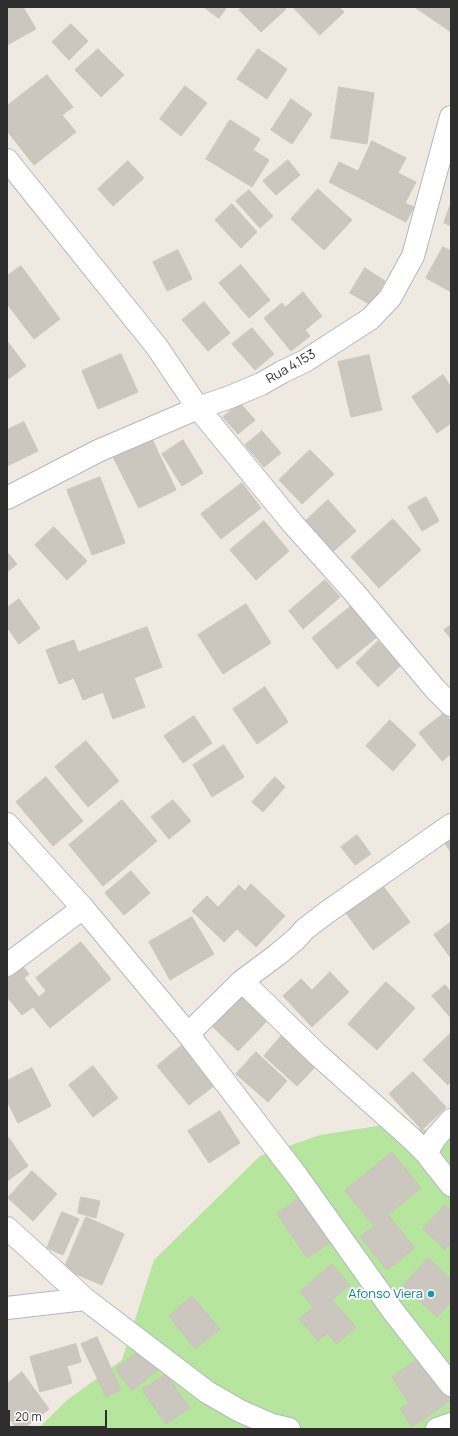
<!DOCTYPE html>
<style>
body{margin:0}
#map{position:relative;width:458px;height:1436px;overflow:hidden;background:#efe9e1;font-family:Manrope,sans-serif}
canvas{display:block}
.frame{position:absolute;inset:0;border:8px solid #2e2e2e;pointer-events:none}
.scale{position:absolute;left:8px;top:1410px;width:99px;height:18px;box-sizing:border-box;border:2px solid #2e2e2e;border-top:0;padding-left:5px;font-size:12px;line-height:14px;white-space:nowrap;color:#2e2e2e;-webkit-text-stroke:3px #fff;paint-order:stroke}
</style>
<div id="map">
<canvas width="458" height="1436"></canvas>
<div class="frame"></div>
<div class="scale">20 m</div>
</div>
<script>
const context = document.querySelector('canvas').getContext('2d');
context.lineJoin = 'round';
function fillPath(path, color) { context.fillStyle = color; context.fill(path, 'evenodd'); }
function strokePath(path, color, width, dash) { context.strokeStyle = color; context.lineWidth = width; context.lineCap = dash ? 'butt' : 'round'; context.setLineDash(dash || []); context.stroke(path); }
function drawText(font, color, halo, rows, align = 'center') {
  context.font = font + ' Manrope,sans-serif'; context.lineWidth = 3.5; context.setLineDash([]); context.textBaseline = 'middle'; context.strokeStyle = halo; context.fillStyle = color; for (const [text, x, y, turn = 0] of rows) {
    context.save(); context.translate(x, y); context.rotate((+turn || 0) * Math.PI / 180); context.textAlign = isNaN(turn) ? turn : align; if (halo) context.strokeText(text, 0, 0); context.fillText(text, 0, 0); context.restore();
  }
}
fillPath(new Path2D(`
 M390 1124 451 1134V1429H38L66 1401 122 1360 154 1260 260 1156 320 1135Z`), '#b6e59e');
const building = new Path2D(`
 M7 7H23L36 29 7 45Z
 M204 7H227L219 18Z
 M243 7H284L286 9 261 32 239 10Z
 M293 7H339L344 12 320 35Z
 M415 7H451V29L450 31Z
 M71 24 88 41 69 60 52 42Z
 M98 49 124 75 101 97 75 70Z
 M258 49 287 69 267 99 237 79Z
 M47 75 73 107 62 115 76 132 34 165 7 131V106Z
 M185 86 207 103 181 136 160 119Z
 M339 87 374 93 367 144 331 138Z
 M291 99 312 114 292 144 271 130Z
 M230 120 260 139 253 150 269 160 252 187 206 159Z
 M372 141 406 158 398 173 416 182 405 203 414 207 406 222 329 182 339 162 358 171Z
 M288 160 300 175 276 195 263 181Z
 M128 161 144 178 113 206 98 189Z
 M318 189 352 220 324 250 291 219Z
 M249 190 273 216 260 228 236 201Z
 M451 203V226L444 223Z
 M232 204 257 232 241 248 215 220Z
 M443 247 451 251V292L426 278Z
 M178 250 192 279 167 291 153 262Z
 M241 265 270 300 249 318 219 283Z
 M21 266 60 319 34 339 7 304V276Z
 M365 268 385 281 371 305 350 293Z
 M303 292 322 316 305 330 310 336 291 351 264 318 282 303 285 307Z
 M204 302 230 333 208 351 182 320Z
 M252 328 274 354 255 370 232 344Z
 M7 341 26 366 7 380Z
 M121 354 138 392 98 409 82 371Z
 M369 355 382 410 351 417 338 362Z
 M443 375 451 387V423L437 433 412 397Z
 M240 403 255 420 238 434 223 417Z
 M24 422 38 451 7 466V430Z
 M262 431 281 453 264 467 245 445Z
 M152 439 176 490 139 508 113 457Z
 M183 440 203 473 182 486 162 454Z
 M310 450 334 474 302 504 279 480Z
 M100 477 125 543 92 555 67 490Z
 M242 483 261 508 221 539 201 514Z
 M426 497 439 521 422 531 408 507Z
 M328 500 356 531 327 557 299 527Z
 M393 519 421 550 379 588 351 557Z
 M264 521 289 551 256 580 230 550Z
 M54 527 87 561 67 580 35 545Z
 M7 552 17 564 7 572Z
 M325 580 340 597 303 629 289 611Z
 M19 599 40 628 19 644 7 627V608Z
 M356 602 381 634 337 669 312 638Z
 M246 604 271 643 223 674 198 635Z
 M451 625V639L444 630Z
 M147 627 162 667 134 678 145 707 113 719 103 692 83 700 74 678 59 684 46 650 74 640 78 652Z
 M378 641 401 665 378 687 356 663Z
 M265 687 288 722 257 744 233 709Z
 M444 713 451 721V754L442 761 419 733Z
 M194 716 212 743 183 763 164 736Z
 M390 720 416 745 393 771 366 746Z
 M86 741 119 781 88 807 55 767Z
 M224 745 244 777 212 797 193 765Z
 M46 777 83 821 53 846 16 802Z
 M275 777 285 787 263 812 252 802Z
 M122 800 157 841 103 886 69 845Z
 M173 800 191 821 169 839 151 817Z
 M451 830V852L440 837Z
 M357 835 371 854 355 865 341 847Z
 M131 871 150 893 124 915 105 893Z
 M380 882 410 922 373 950 343 909Z
 M251 884 285 916 256 947 237 929 224 942 192 911 207 896 218 907 239 885 245 891Z
 M192 917 214 954 170 980 149 942Z
 M451 922V956L450 957 434 935Z
 M81 942 111 979 50 1028 33 1007 22 1015 7 997V972L19 962 29 974 24 978 39 997 46 991 36 978Z
 M330 972 349 992 312 1027 283 996 301 979 312 990Z
 M386 982 415 1008 377 1050 348 1024Z
 M445 985 451 992V1018L432 996Z
 M242 991 270 1018 238 1051 210 1024Z
 M451 1033V1081L448 1085 423 1060Z
 M283 1034 317 1065 297 1086 264 1056Z
 M186 1042 219 1082 189 1105 157 1066Z
 M256 1052 287 1081 268 1102 236 1074Z
 M93 1066 118 1098 93 1117 69 1085Z
 M32 1068 51 1106 18 1123 7 1101V1081Z
 M413 1072 446 1107 422 1130 389 1094Z
 M220 1111 240 1143 209 1163 188 1131Z
 M9 1138 28 1166 7 1181V1139Z
 M392 1152 421 1188 388 1215 415 1248 387 1270 360 1237 374 1226 345 1191Z
 M32 1171 57 1194 33 1221 8 1198Z
 M81 1197 100 1201 96 1218 78 1213Z
 M300 1197 331 1242 307 1258 277 1214Z
 M445 1205 451 1211V1244L445 1250 423 1229Z
 M62 1212 79 1219 63 1255 47 1248Z
 M86 1217 124 1234 102 1285 64 1269Z
 M428 1258 451 1279V1302L437 1317 403 1286Z
 M332 1264 350 1285 332 1300 356 1327 337 1344 327 1333 318 1341 299 1319 313 1307 300 1292Z
 M192 1296 220 1329 195 1349 169 1316Z
 M97 1337 121 1390 106 1397 81 1344Z
 M76 1344 81 1362 67 1366 72 1383 40 1392 30 1357Z
 M144 1347 160 1368 132 1391 115 1369Z
 M422 1356 451 1400 412 1427 400 1409 409 1403 392 1377Z
 M22 1372 49 1409 23 1429H17L7 1415V1384Z
 M166 1374 190 1408 166 1424 142 1390Z`);
fillPath(building, '#cbc7bf');
strokePath(building, '#cbc5ba', 1);
const minor = new Path2D(`
 M7 160 157 347 198 408 293 524 353 591 435 689 451 705
 M7 498 98 451 198 408 230 397 261 384 282 372 305 361 370 319 390 298 413 256 451 117
 M7 824 83 908 188 1034 297 1176 393 1311 451 1385
 M7 965 83 908
 M242 981 317 1054 412 1139 426 1153 451 1185
 M188 1034 242 981 277 955 296 939 305 929 326 913 451 825
 M426 1153 435 1138 451 1120
 M7 1228 85 1299 207 1392 240 1411 272 1425 289 1429
 M7 1308 85 1299
 M437 1429 451 1424`);
strokePath(minor, '#b4b7c1', 24);
strokePath(minor, '#fff', 22);
for (const [x, y, r, color] of [
 [431,1294,4,"#0f9aa8"]
]) { const dot = new Path2D(); dot.arc(x, y, r, 0, 2 * Math.PI); context.fillStyle = color; context.fill(dot); strokePath(dot, '#fff', 1.5); }
drawText('13px', '#2e2e2e', '#fff', [
 ["Rua 4.153",291,367,-30]
]);
drawText('13px', '#0d838f', '#fff', [
 ["Afonso Viera",423,1294]
], 'right');
</script>
